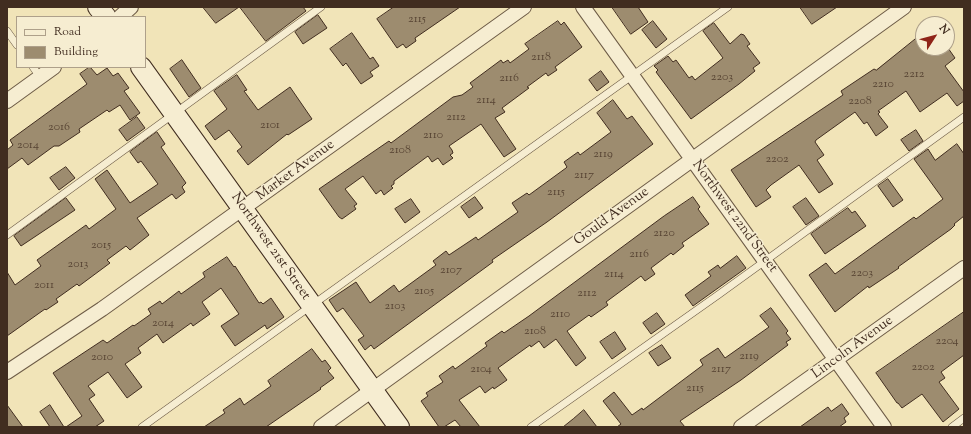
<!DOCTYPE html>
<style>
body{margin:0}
#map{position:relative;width:971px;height:434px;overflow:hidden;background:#f1e4b8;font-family:"Sorts Mill Goudy",serif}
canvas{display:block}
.frame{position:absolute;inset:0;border:8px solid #412d20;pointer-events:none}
.legend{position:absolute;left:16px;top:16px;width:130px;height:52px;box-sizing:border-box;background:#f6edd1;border:1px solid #aea08a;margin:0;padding:5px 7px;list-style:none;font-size:12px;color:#412d20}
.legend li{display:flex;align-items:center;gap:8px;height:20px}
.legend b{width:20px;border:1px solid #aea08a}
.north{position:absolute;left:915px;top:16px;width:40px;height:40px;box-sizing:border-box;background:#f6edd1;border:1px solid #aea08a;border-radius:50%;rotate:54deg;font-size:11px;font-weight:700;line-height:16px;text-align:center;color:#412d20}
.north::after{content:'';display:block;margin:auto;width:14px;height:18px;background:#8f2418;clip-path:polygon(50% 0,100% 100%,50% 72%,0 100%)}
</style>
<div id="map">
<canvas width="971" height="434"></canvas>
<div class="frame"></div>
<ul class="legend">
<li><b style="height:5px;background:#f6edd1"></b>Road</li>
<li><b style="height:11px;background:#9d8c6f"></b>Building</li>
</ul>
<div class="north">N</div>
</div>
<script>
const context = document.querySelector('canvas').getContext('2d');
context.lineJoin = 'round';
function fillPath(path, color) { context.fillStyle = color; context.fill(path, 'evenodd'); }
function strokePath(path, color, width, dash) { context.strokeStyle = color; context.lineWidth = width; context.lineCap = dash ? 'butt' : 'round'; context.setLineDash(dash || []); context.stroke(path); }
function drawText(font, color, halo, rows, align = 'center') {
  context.font = font + ' "Sorts Mill Goudy",serif'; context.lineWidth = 3; context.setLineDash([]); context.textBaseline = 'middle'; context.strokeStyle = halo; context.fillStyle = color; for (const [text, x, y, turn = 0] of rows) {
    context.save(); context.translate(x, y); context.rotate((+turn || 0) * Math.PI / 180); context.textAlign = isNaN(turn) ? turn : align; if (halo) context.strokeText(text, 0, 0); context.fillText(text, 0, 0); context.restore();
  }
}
const building = new Path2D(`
 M203 7H239L216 23Z
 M240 7H303L306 11 266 41Z
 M394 7H460L415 38 416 41 406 48 403 44 397 48 377 19Z
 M612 7H638L648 22 631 34Z
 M800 7H837L812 24Z
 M318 15 327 28 303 44 295 32Z
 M558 21 561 25 564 22 582 47 555 67 557 70 548 76 546 73 527 87 529 88 502 108 505 112 495 118 516 149 504 157 481 124 449 146 452 150 453 153 450 155 453 158 443 165 438 158 432 162 428 156 394 181V184L391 186 393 188 384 195 381 190 376 194 363 176 345 189 357 204 354 206 356 209 342 219 339 217 319 189 389 141 391 143 453 97 462 95 473 87 470 83 501 60 503 63 508 60 510 63 529 49 525 44Z
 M653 21 667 39 656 48 642 30Z
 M714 23 730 44 741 34 744 35 750 44 747 46 760 63 753 68 755 71 739 84 691 119 656 72 658 70 654 66 668 56 673 62 676 60 689 78 692 76 695 80 723 58 703 31Z
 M352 33 370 59 373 57 379 66 370 72 373 76 361 84 346 63 343 66 330 49Z
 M923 33V48H948L955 58 945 66 964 92V101L957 106 947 93 920 112 906 91 878 111 880 112 878 114 888 127 876 136 867 122 864 124 855 112 816 140 815 142 824 155 817 160 833 184 819 193 799 165 771 185 766 190 771 197 756 207 731 170 843 95 841 91 874 69 876 70Z
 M182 60 201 88 189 97 170 69Z
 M90 67 97 75 107 68 113 76 118 73 129 88 124 91 140 113 130 120 120 105 109 112 107 110 79 129 80 132 59 146H54L28 165 22 158 7 169V150L13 145 10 140 87 84 80 74Z
 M601 71 609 82 597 91 589 80Z
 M237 75 247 90 244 91 258 110 290 87 312 119 288 135 287 134 248 165 237 151 242 147 229 130 215 140 205 126 227 109 214 91Z
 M613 100 627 119 632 116 653 144 547 222 492 260 493 262 374 349 371 345 365 350 358 340 364 336 343 308 337 312 329 300 356 282 370 303 394 285 399 292 436 265 433 261 446 251 449 255 476 237 478 240 518 212 512 203 527 193 529 195 566 168 567 167 564 162 578 152 580 155 611 132 597 113Z
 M137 117 145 128 127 141 119 130Z
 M916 130 923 141 909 151 901 140Z
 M157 132 165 144 161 147 186 183 182 187 185 192 176 199 172 194 137 218 149 235 130 250 126 246 107 260 110 263 79 286 77 284 56 299 58 302 46 310 45 309 7 336V272L15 285 41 266 37 260 86 225 89 229 116 209 95 179 107 170 130 203 158 184 141 161 138 163 130 152Z
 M957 144 964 154V216L954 224 955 225 951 229 898 267 899 268 869 288 868 286 835 312 809 275 826 263 835 274 914 217 916 219 943 199 914 159 928 149 935 160Z
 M66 167 75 178 59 190 50 178Z
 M888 179 903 200 893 207 878 186Z
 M475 197 483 208 469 218 461 207Z
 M693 197 700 207 698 209 709 224 682 243 684 246 673 255 671 253 651 268 655 274 645 281 641 276 606 302 608 305 591 317 589 315 567 331 586 358 576 366 556 339 544 348 539 341 531 347 530 345 498 368 507 380 494 389 493 387 485 393 480 386 459 400 480 427H461L455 420 444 427H439L421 401 428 396 426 393 443 382 439 376 453 366 455 369 487 346 485 343 502 331 504 333 529 316 664 216Z
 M66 198 75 210 21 246 14 236Z
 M806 198 819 216 806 225 793 207Z
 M411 199 420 212 405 223 395 209Z
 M848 208 852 213 855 211 866 226 825 254 811 234Z
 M737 256 746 268 693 306 685 295 711 276 708 272 718 265 720 268Z
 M227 257 234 267 235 266 259 303 261 302 263 304 271 298 284 317 267 329 265 325 235 346 221 326 239 314 221 288 202 302 210 314 193 326 191 323 163 343 157 334 138 348 141 353 125 364 142 387 127 398 108 372 88 386 95 395 89 399 104 421 95 427H66L82 416 53 373 103 340 107 343 133 325 134 326 151 314 148 309 160 301 162 304 179 291 181 294 205 277 203 273Z
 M771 308 788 331 786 333 791 339 786 342 788 345 741 380 680 421 685 427H617L621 424 603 401 614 392 632 415 642 408 643 410 703 365 700 360 718 348 725 358 769 327 760 316Z
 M964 312V355L941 372 945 378 939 382 959 409 943 422 922 394 902 408 898 403H897L876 373Z
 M657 313 665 324 651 334 643 323Z
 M615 332 626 349 612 359 600 342Z
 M662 345 671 358 658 366 649 353Z
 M312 349 322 362 325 360 331 368 328 371 334 378 320 388 321 389 266 427H204L225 413 223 410 240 398 244 405 271 386 268 381Z
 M842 404 849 414 844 418 846 422 839 427H800L828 407 831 411Z
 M7 405 23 427H7Z
 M50 405 64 427H50L40 412Z
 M584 410 597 427H563L573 419Z`);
fillPath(building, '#9d8c6f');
strokePath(building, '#412d20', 1);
const lane = new Path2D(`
 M7 31 17 45
 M33 67 40 77
 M7 235 321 7
 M142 427 728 7
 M531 427 718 295 964 117
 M952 427 964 418`);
const street = new Path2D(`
 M583 7 884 427
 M120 17 131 7
 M7 101 54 67
 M7 372 102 309 524 7
 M321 427 904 7
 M741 427 964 268`);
const secondary = new Path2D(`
 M98 7 106 17
 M141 67 399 427`);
strokePath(lane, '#6d5b46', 8);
strokePath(street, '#6d5b46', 16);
strokePath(secondary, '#412d20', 22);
strokePath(lane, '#f6edd1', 7);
strokePath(street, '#f6edd1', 14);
strokePath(secondary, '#f6edd1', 20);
drawText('12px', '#584534', null, [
 ["2115",417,20],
 ["2118",541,58],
 ["2212",914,75],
 ["2203",722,78],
 ["2116",509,79],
 ["2210",883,85],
 ["2114",486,101],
 ["2208",860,102],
 ["2112",456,118],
 ["2101",270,126],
 ["2016",59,128],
 ["2110",433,136],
 ["2014",28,146],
 ["2108",400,151],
 ["2119",603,155],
 ["2202",777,160],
 ["2117",584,176],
 ["2115",556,193],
 ["2120",664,234],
 ["2015",101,246],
 ["2116",639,255],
 ["2013",78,265],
 ["2107",451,271],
 ["2203",862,274],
 ["2114",614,275],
 ["2011",44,286],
 ["2105",424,292],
 ["2112",587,294],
 ["2103",395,307],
 ["2110",560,315],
 ["2014",163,324],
 ["2108",535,332],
 ["2204",947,342],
 ["2119",749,357],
 ["2010",102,358],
 ["2202",923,368],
 ["2104",481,370],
 ["2117",721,370],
 ["2115",695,389]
]);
drawText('14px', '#412d20', '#f6edd1', [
 ["Market Avenue",296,171,-36],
 ["Gould Avenue",612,217,-36],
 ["Northwest 22nd Street",734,217,54],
 ["Northwest 21st Street",270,247,55],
 ["Lincoln Avenue",853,348,-36]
]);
</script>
